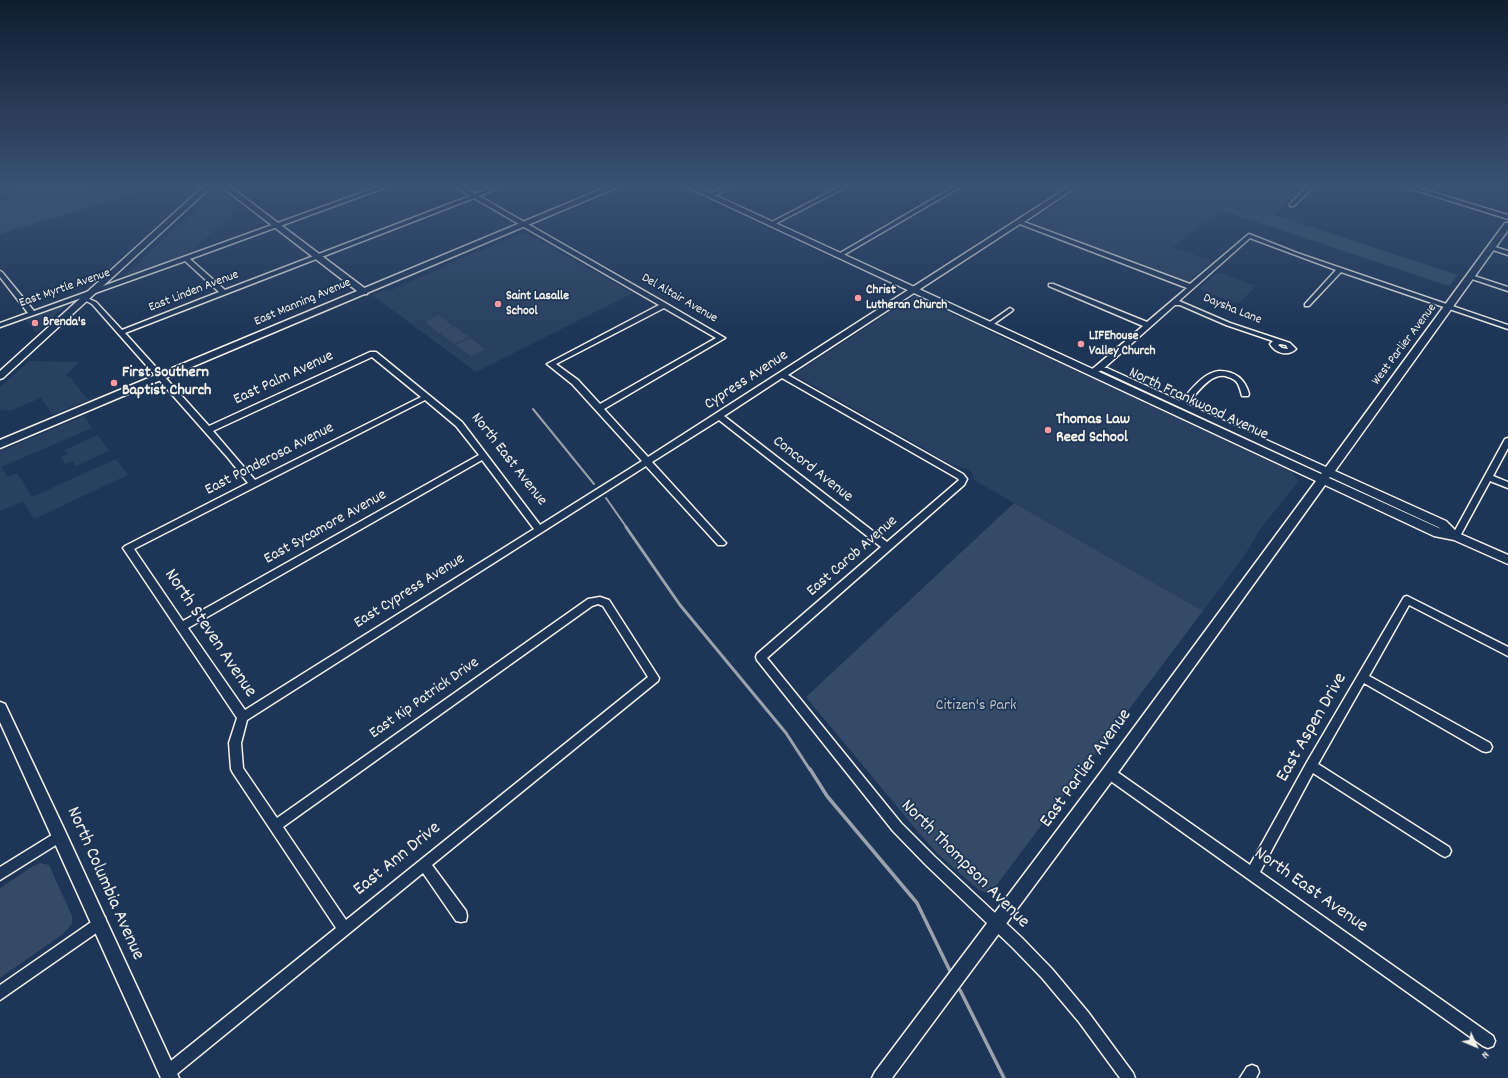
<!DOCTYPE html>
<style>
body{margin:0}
#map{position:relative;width:1508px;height:1078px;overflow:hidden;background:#1d3557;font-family:Dekko,sans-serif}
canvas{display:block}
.north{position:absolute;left:1456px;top:1026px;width:40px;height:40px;-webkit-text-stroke:3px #1d3557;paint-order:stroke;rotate:134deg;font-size:11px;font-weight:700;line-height:16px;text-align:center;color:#f4f1e8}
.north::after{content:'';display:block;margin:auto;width:14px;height:18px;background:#f4f1e8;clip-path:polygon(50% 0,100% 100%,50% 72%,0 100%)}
</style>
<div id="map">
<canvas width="1508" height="1078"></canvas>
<div class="north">N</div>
</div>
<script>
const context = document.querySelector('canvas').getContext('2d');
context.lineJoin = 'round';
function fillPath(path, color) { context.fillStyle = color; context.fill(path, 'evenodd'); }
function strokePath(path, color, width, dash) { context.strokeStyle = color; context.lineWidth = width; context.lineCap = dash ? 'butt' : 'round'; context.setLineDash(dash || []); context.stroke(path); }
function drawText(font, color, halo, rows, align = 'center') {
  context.font = font + ' Dekko,sans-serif'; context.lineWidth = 3.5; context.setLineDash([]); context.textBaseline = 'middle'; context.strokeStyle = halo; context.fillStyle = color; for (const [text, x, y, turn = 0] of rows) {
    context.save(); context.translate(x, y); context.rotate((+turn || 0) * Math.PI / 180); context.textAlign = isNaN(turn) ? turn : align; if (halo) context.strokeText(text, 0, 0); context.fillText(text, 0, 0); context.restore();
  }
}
fillPath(new Path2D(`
 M341 186H379L355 195Z
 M1084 186H1304L1282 205 1285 206 1263 224 1221 210 1173 247 1212 261 1188 282 1030 222Z
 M221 194 227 195 241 205 187 256 133 275 124 276 180 224 214 196Z
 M525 233 633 293 476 372 372 295 386 289 389 291 446 266 447 264Z
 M1218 272 1256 286 1238 304 1199 289Z
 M915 296 927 300 934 306 956 316 977 324 986 330 1020 346 1032 349 1291 471 1298 482 1261 528 1244 556 1203 611 974 480 972 473 967 469 951 464 795 375 796 373Z
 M63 306 64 307 36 333 26 319Z
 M29 361 79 362 65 376 70 377 88 400 52 415 41 398 9 411 0 410V387Z
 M84 416 92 428 1 467 8 477 17 473 32 497 116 459 128 475 34 519 23 501 0 511V451Z
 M98 435 109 451 76 466 73 461 65 464 61 457 68 454 65 450Z`), '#2a4060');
fillPath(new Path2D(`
 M23 186H87L90 190 97 189 95 191 104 199 138 188 146 190 0 234V203L21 224 0 201 5 199 3 196 0 197V191L11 190Z
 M1227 207 1253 215 1259 210 1458 275 1449 286 1223 211Z
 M439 315 453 326 439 333 425 322Z
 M454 326 469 337 454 344 440 333Z
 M470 338 485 349 471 356 455 345Z
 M1014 503 1203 611 992 891 987 893 979 890 938 854 919 833 806 697Z
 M40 863 49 865 72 916V924L63 934 0 978V888L33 866Z`), '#354a67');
strokePath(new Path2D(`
 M533 409 594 484
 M606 498 627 528`), '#9aa2ab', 2);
strokePath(new Path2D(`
 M626 527 680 605 786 733 810 770`), '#9aa2ab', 3);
strokePath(new Path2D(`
 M810 769 827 796 917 903 950 971
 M960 990 1004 1078`), '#9aa2ab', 3.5);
const minor = new Path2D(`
 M380 186H389L190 259 225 290 470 196 455 186H462L475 194 494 186H502L479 196 667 304 725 338 604 409 648 457 1070 186H1077L1024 222 1190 284 1249 234 1297 253 1508 325V329L1341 272 1309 306H1305V304L1336 270 1250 238 1179 301 1230 323 1290 343 1296 349C1288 357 1275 353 1270 344L1273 341 1226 325 1180 305H1175L1102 370 1091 375 1087 373 1096 366 1143 326 1049 286V284H1053L1147 322 1187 288 1020 224 788 375 963 474 967 479 964 485 767 658 901 823 935 857 1022 938 1052 969 1088 1012 1133 1073 1135 1078H1120L1079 1022 1042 978 1013 948 926 865 893 831 757 660 756 657 757 654 881 547 719 420 652 462 724 541 726 543 724 545H718L646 466 247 720 241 743 243 768 277 818 588 599 600 597 609 600 659 678 658 681 432 865 466 911 467 916 466 921 461 922 456 921 423 873 172 1078H162L160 1073 162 1068 336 928 233 773 231 769 229 743 237 718 123 548 125 546 248 483 228 458 92 304 82 299 85 297 96 302 122 330 219 292 185 261 0 327V323L28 313 0 277V271L2 272 34 311ZM474 198 659 305 547 364 572 384 642 461 540 525 462 422 376 352H370L209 426 125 333ZM664 308 716 338 600 404 578 380 556 364ZM1280 344 1286 345 1288 349 1282 348 1278 345ZM372 357 421 397 255 480 213 431ZM782 378 957 478 959 480 958 481 887 542 724 416ZM425 400 456 426 479 455 183 621 134 549ZM482 460 534 529 245 710 188 628ZM598 604 603 606 648 677 346 920 283 827 592 606Z
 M726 186H734L712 197 707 196Z
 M841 186H848L773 225 768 224Z
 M955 186H962L840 257 835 256Z
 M1308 186H1314L1294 206H1290V204Z
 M1403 186H1412L1508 215V219Z
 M1492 246 1508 251V255L1490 249 1489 248Z
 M1471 275 1508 287V291L1469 278V276Z
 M1010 308 1013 310 1012 311 991 326H987V324Z
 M1219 371C1235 371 1245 379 1249 394L1248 396H1242C1241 392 1240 388 1238 384 1236 380 1232 378 1228 377 1211 370 1195 396 1185 407H1179V403C1190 392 1202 373 1219 371Z
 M1508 438V448L1493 476 1508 482V488L1490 481 1459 538H1453L1452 536 1505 439Z
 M1407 596 1508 647V656L1409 605 1369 676 1490 743 1492 747 1490 751 1486 752 1482 751 1364 683 1318 764 1449 847 1451 851 1449 855 1445 857 1441 855 1313 773 1260 872 1493 1036 1495 1041 1493 1046 1488 1048 1483 1046 1105 777 1103 773 1105 769 1109 768 1113 769 1250 865 1307 762 1404 597Z
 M60 830 64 832 66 836 64 840 0 880V867Z
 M100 916 105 917 106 922 105 927 0 1000V985Z
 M1252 1065 1257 1067 1259 1072 1256 1078H1240L1247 1067Z`);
const tertiary = new Path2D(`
 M221 186H229L367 290V294H361Z
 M685 186H695L1321 474 1322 473 1100 370 1101 368H1107L1326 467 1505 223H1508V230L1335 471 1446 521 1458 533 1508 555V564L1454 540 1434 536 1325 485 1114 778 892 1078H872L875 1072 1104 768 1316 481ZM1330 477 1438 527 1441 529 1329 478Z
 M0 702 5 704 65 831 179 1078H161L0 722Z`);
const secondary = new Path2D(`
 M204 186H212L3 378 0 379V371Z
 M609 186H620L0 448V440Z`);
strokePath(minor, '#f4f1e8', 3);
strokePath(tertiary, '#f4f1e8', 3);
strokePath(secondary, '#f4f1e8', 3);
fillPath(minor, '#1d3557');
fillPath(tertiary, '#1d3557');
fillPath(secondary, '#1d3557');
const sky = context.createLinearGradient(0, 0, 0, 337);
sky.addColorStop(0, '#101d30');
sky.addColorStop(0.55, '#3a5174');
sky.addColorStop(1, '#3a517400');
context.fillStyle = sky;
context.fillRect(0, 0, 1508, 337);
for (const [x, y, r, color] of [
 [858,298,4,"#ff9aa2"],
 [498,304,4,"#ff9aa2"],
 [35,323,4,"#ff9aa2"],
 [1081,344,4,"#ff9aa2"],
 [114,383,4,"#ff9aa2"],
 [1048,430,4,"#ff9aa2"]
]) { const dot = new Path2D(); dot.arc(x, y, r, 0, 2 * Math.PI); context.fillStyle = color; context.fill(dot); strokePath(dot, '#1d3557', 1.5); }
drawText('13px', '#f4f1e8', '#1d3557', [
 ["East Myrtle Avenue",65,289,-19],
 ["East Linden Avenue",194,292,-21],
 ["Del Altair Avenue",679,299,30],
 ["East Manning Avenue",303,303,-23],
 ["Daysha Lane",1232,310,22],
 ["West Parlier Avenue",1405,345,-53]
]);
drawText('bold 13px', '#f4f1e8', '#1d3557', [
 ["Christ",866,291],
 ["Lutheran Church",866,306],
 ["Saint Lasalle",506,297],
 ["School",506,312],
 ["Brenda's",43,323],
 ["LIFEhouse",1089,337],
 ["Valley Church",1089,352]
], 'left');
drawText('bold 16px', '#f4f1e8', '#1d3557', [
 ["First Southern",122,374],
 ["Baptist Church",122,392],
 ["Thomas Law",1056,421],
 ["Reed School",1056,439]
], 'left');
drawText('16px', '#f4f1e8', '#1d3557', [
 ["East Palm Avenue",284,379,-25],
 ["Cypress Avenue",747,381,-33],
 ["North Frankwood Avenue",1198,405,25],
 ["East Ponderosa Avenue",270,460,-27],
 ["North East Avenue",508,460,52],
 ["Concord Avenue",812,470,38],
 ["East Sycamore Avenue",326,528,-29],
 ["East Carob Avenue",853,557,-41],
 ["East Cypress Avenue",410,592,-32],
 ["East Kip Patrick Drive",425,699,-35]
]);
drawText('16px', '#bbbfc1', '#1d3557', [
 ["Citizen's Park",976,707]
]);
drawText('19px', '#f4f1e8', '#1d3557', [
 ["North Steven Avenue",209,634,56],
 ["East Aspen Drive",1313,728,-60],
 ["East Parlier Avenue",1087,769,-54],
 ["East Ann Drive",398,860,-39],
 ["North Thompson Avenue",964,865,45],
 ["North Columbia Avenue",104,884,66],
 ["North East Avenue",1310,891,35]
]);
</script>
